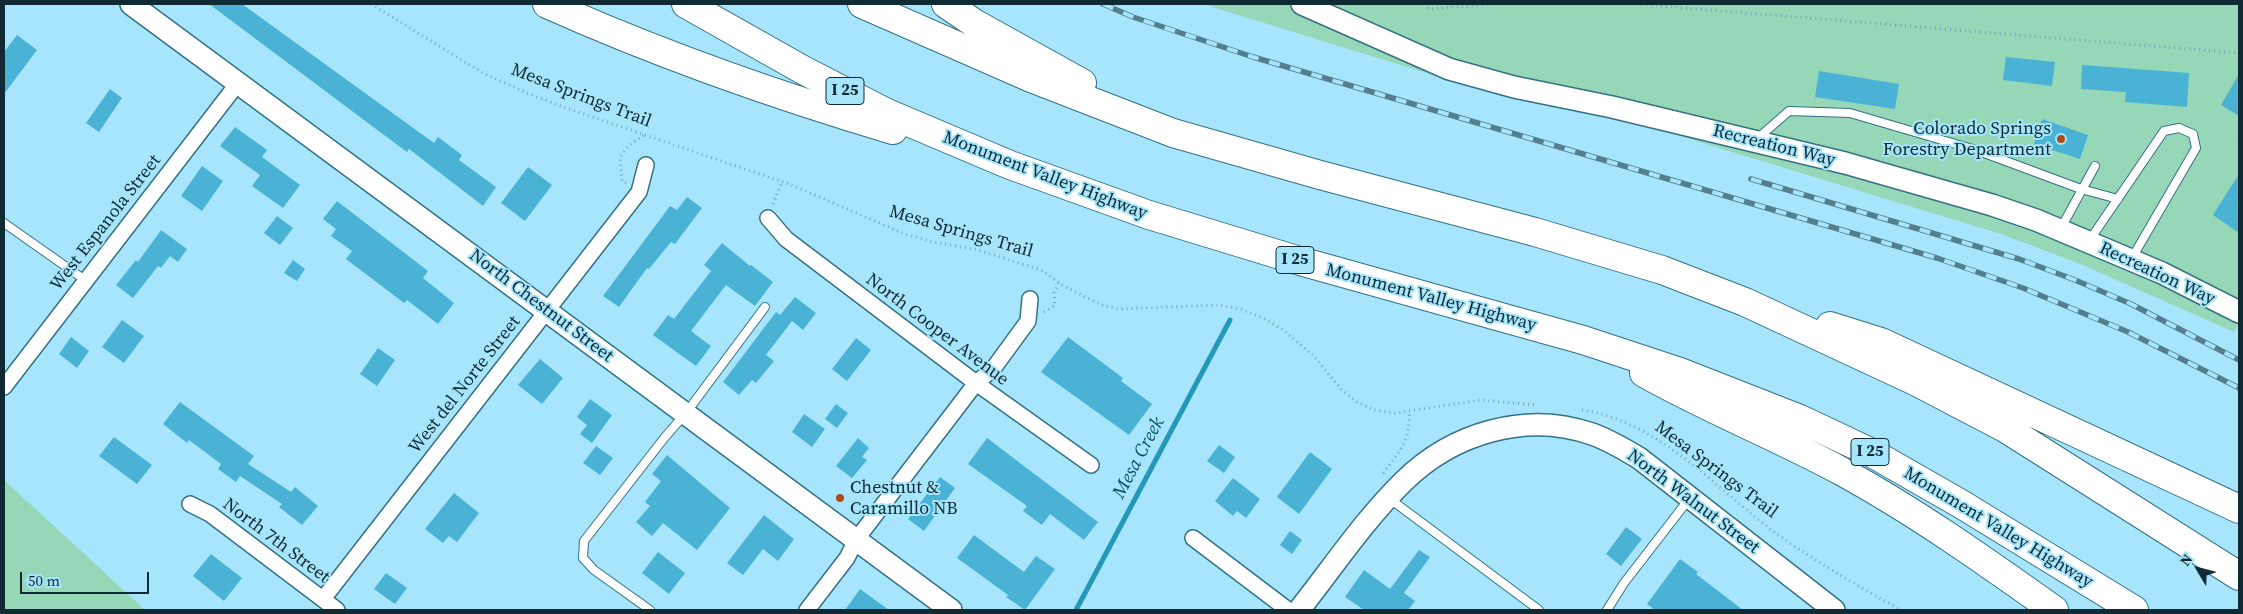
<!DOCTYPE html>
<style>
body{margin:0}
#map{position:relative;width:2243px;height:614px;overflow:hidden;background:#a6e5fc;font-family:"Source Serif 4",serif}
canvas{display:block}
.frame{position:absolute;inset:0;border:5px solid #0f2a32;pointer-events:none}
.north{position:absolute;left:2173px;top:544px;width:50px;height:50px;-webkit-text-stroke:4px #a6e5fc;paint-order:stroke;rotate:307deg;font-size:14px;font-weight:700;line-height:20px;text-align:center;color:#0f2a32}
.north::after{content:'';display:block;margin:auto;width:18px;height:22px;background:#0f2a32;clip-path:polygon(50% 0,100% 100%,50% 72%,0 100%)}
.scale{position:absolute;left:20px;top:572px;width:129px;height:22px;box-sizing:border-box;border:2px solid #0f2a32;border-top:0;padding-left:6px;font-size:15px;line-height:18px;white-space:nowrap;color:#0f2a32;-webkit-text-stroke:4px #a6e5fc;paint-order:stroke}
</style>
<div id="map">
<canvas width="2243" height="614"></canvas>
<div class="frame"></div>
<div class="north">N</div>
<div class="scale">50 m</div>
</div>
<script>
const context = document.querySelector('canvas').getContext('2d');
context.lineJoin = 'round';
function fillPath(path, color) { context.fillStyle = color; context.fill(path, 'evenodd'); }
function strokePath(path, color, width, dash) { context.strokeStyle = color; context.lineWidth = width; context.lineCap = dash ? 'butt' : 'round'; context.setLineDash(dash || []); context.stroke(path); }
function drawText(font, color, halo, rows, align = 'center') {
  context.font = font + ' "Source Serif 4",serif'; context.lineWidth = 4; context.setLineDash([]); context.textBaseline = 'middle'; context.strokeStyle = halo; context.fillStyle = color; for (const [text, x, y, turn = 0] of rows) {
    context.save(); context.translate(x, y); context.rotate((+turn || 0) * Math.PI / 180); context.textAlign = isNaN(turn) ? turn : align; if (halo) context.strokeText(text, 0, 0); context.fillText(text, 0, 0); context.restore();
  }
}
fillPath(new Path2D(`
 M1203 4H2239V324L2234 332 2078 263 2001 234 1644 125 1433 75Z
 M4 480 145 610H4Z`), '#95d7b6');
strokePath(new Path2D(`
 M1076 610 1230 320`), '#2597b8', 5);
fillPath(new Path2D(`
 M209 4H242L434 143 438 137 462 155 459 160 496 187 483 206 409 149 407 152 380 132Z
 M17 35 37 50 4 94V52Z
 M2006 57 2055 62 2052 86 2003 80Z
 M2082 65 2189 73 2187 107 2125 102 2126 92 2081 89Z
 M1819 71 1899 84 1895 109 1815 97Z
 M2239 74V116L2221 105Z
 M110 89 122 98 99 132 86 123Z
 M2042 119 2088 135 2080 159 2034 144Z
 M235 127 267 150 262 157 300 185 283 208 252 186 260 175 220 146Z
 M202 166 223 181 202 211 181 196Z
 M528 167 552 185 525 221 501 203Z
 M2239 174V233L2213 215Z
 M687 197 702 208 675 244 671 242 649 269 647 268 619 307 603 296 670 206 677 210Z
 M337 201 428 271 423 278 454 303 438 324 407 300 404 303 346 259 352 251 331 236 336 229 323 219Z
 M277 216 293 228 280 245 264 233Z
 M161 230 187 249 178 262 170 256 161 268 158 266 133 298 116 285 136 260 138 262Z
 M722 243 750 266 751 265 773 282 755 306 726 285 691 331 711 346 696 366 653 335 668 315 674 319 711 271 704 265Z
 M293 260 305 269 297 281 284 273Z
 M795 297 816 313 803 330 792 321 766 355 774 361 756 383 752 380 739 395 723 382 776 312 780 315Z
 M122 320 144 336 124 363 102 347Z
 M71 337 89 351 77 368 59 354Z
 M1068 337 1123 378 1121 381 1152 404 1129 435 1041 372Z
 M856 338 871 350 847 381 832 369Z
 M378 348 395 360 377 386 360 374Z
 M540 359 563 378 542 404 518 385Z
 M590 399 612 415 592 443 580 434 587 425 577 417Z
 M180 402 254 456 248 464 291 492 295 487 318 506 302 525 279 507 282 504 240 476 236 482 218 469 221 464 189 440 187 443 163 424Z
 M836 404 848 413 837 428 825 419Z
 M804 414 825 429 812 447 792 432Z
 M114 437 152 465 137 484 99 456Z
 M858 438 869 448 862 457 867 460 852 478 836 466Z
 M987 438 1098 522 1084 540 1050 514 1042 525 1023 511 1027 506 968 464Z
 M1219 445 1235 457 1224 473 1207 461Z
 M596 446 613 458 600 475 583 463Z
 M1310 452 1332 469 1299 514 1277 497Z
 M667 455 730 508 697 550 663 523 652 536 636 522 650 506 645 502 661 481 652 474Z
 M940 477 955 488 924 531 908 519Z
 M1233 478 1260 499 1246 518 1237 511 1233 516 1215 501Z
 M454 493 479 513 457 542 449 536 443 543 425 529Z
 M764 515 794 539 778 561 763 549 743 575 727 563Z
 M1626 527 1642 539 1621 566 1606 554Z
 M1290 531 1302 540 1292 554 1280 545Z
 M974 535 1024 572 1036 556 1055 569 1025 610 1006 597 1008 595 957 558Z
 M1419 550 1430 557 1404 593 1415 601 1408 610H1364L1345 597 1364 570 1390 589Z
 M658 552 685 573 669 594 642 573Z
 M211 554 242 578 224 601 193 576Z
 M1680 559 1698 572 1696 574 1743 610H1655L1647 604Z
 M386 573 407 588 395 604 374 589Z
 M860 589 889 610H845Z`), '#4ab3d5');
const lane = new Path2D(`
 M1758 138 1789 111 1850 113 1976 150 2081 189 2118 199
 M4 223 85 280
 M2061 228 2095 166
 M2089 241 2164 131 2179 128 2193 134 2196 148 2132 258
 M1390 499 1539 610
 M650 610 594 570 583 558 584 541 665 437 686 413 765 307
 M1607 610 1624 583 1689 499`);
const street = new Path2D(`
 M768 218 786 239 976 383 1091 465
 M4 387 238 83
 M190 504 210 514 337 610
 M1193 538 1288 610
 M323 599 639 192 646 165
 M807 610 847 558 856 540 976 383 993 369 1028 321 1030 299`);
const secondary = new Path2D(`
 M131 4 951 610
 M1302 4 1449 69 1514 87 1612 107 1845 163 1992 205 2036 220 2162 273 2239 312
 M1299 610C1333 567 1365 519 1404 481 1453 433 1526 411 1592 434 1609 440 1624 449 1639 458L1834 610`);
const highway = new Path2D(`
 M547 4C659 54 775 95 893 130
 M686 4 803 70 887 113 1010 165 1149 215 1300 261 1583 340 1680 372 1800 419 1872 453 1961 504 2134 610
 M862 4 1031 78 1173 133 1320 175 1535 232 1662 270 1745 302 1917 382 2005 428 2239 576
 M946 4 974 23 1082 83
 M1830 326 1881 342 2239 509
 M1644 373C1708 409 1776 436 1841 471 1916 512 1985 561 2054 610`);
strokePath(lane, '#337186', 10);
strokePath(street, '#337186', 18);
strokePath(secondary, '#337186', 24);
strokePath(highway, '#337186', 30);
strokePath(new Path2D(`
 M371 4 483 73 527 93 566 108 789 184 905 234 934 242 978 250 1041 270 1067 288 1102 305 1118 309 1219 305 1240 309 1263 318 1282 329 1313 355 1341 389 1357 402 1374 410 1395 413 1481 400 1536 405
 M1424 4 1429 9 1494 4
 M1636 4 2239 53
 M2238 139 2239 140
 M626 183 622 181 620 157 629 145 644 135
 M773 204 782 181
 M1044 312 1055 305 1054 293 1059 282
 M1582 410C1663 422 1721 495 1784 539 1822 565 1861 588 1901 610
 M1383 473C1400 451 1411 441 1409 411`), '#74a7b9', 3, [1, 4]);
strokePath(lane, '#fff', 8);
strokePath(street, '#fff', 15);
strokePath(secondary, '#fff', 21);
strokePath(highway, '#fff', 28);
const rail = new Path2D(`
 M1103 4 1133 17 1253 57 1937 258 2023 288 2128 332 2239 388
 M1751 179 2019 259 2075 280 2131 304 2239 360`);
strokePath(rail, '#537e8d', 5.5);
strokePath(rail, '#a6e5fc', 4, [11]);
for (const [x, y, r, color] of [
 [2061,139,5,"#af4a1b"],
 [840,498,5,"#af4a1b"]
]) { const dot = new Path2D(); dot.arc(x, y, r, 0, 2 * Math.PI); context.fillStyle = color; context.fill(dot); strokePath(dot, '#a6e5fc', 2); }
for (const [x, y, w] of [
 [845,91,38],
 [1295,260,38],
 [1870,452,38]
]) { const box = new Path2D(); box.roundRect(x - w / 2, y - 13.5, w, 27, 4); context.fillStyle = '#a6e5fc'; context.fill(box); strokePath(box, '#0f2a32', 1); }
drawText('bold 16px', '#0f2a32', null, [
 ["I 25",845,91],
 ["I 25",1295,260],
 ["I 25",1870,452]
]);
drawText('18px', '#0f2a32', '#a6e5fc', [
 ["Mesa Springs Trail",581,96,21],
 ["Recreation Way",1774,146,14],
 ["Monument Valley Highway",1045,176,21],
 ["West Espanola Street",106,223,-52],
 ["Mesa Springs Trail",961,232,16],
 ["Recreation Way",2157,274,25],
 ["Monument Valley Highway",1431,298,15],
 ["North Chestnut Street",541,306,37],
 ["North Cooper Avenue",937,330,37],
 ["West del Norte Street",465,385,-52],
 ["Mesa Springs Trail",1716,470,37],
 ["North Walnut Street",1693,502,37],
 ["Monument Valley Highway",1998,528,31],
 ["North 7th Street",276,541,37]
]);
drawText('18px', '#0f2a32', '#a6e5fc', [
 ["Colorado Springs",2051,129],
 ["Forestry Department",2051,150],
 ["Chestnut &",850,488,"left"],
 ["Caramillo NB",850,509,"left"]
], 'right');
drawText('italic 19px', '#104d5f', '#a6e5fc', [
 ["Mesa Creek",1139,458,-62]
]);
</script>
